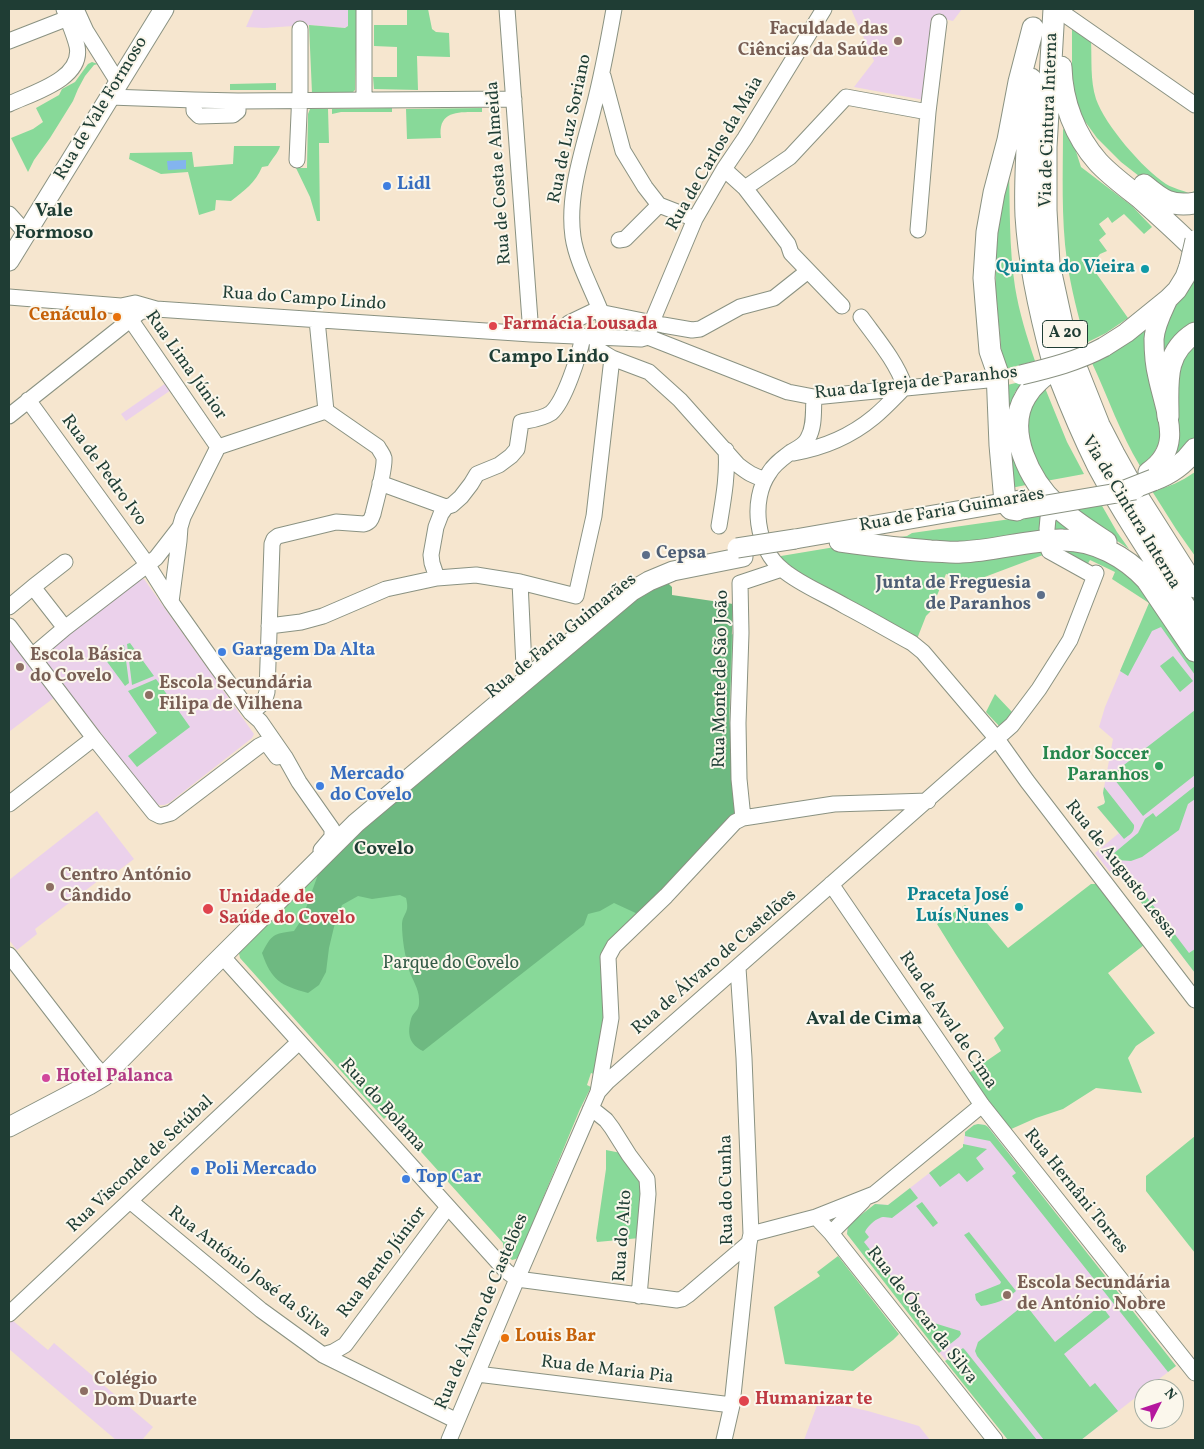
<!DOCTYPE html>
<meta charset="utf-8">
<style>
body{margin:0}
#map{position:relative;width:1204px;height:1449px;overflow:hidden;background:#f6e6cf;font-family:Vollkorn,serif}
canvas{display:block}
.frame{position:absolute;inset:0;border:10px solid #1f3d34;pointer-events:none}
.north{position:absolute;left:1134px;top:1379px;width:50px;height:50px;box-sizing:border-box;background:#fbf7ec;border:1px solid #a3ada2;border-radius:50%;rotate:49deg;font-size:14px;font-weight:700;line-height:20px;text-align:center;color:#1f3d34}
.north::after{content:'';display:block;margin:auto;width:18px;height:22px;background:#b5179e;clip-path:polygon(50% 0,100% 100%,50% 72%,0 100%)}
</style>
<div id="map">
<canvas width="1204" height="1449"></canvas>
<div class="frame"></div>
<div class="north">N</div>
</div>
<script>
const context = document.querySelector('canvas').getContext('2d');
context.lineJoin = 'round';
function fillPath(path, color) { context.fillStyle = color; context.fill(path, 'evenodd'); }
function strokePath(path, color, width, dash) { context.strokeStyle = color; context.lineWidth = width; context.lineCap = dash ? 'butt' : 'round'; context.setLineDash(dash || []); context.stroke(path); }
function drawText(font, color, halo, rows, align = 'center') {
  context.font = font + ' Vollkorn,serif'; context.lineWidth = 4; context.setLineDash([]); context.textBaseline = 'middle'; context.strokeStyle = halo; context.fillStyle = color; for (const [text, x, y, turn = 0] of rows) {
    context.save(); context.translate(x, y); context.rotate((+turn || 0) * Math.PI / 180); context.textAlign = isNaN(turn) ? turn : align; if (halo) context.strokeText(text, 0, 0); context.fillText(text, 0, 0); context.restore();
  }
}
fillPath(new Path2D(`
 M254 9H348V26L345 28 309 25 264 28 246 27Z
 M851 9H962L953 21 935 17 924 100 854 87 874 61Z
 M166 383 171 390 126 421 121 414Z
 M137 579H144L254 734 252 738 169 803 164 805H159L155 803 42 657V654Z
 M1156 606 1195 663V973L1119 874 1110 872 1095 853 1119 833 1097 807 1104 804 1105 802 1103 793 1113 739 1099 727 1105 707 1145 613Z
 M9 637 55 697 10 731 9 730Z
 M97 811 134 859 110 877 107 874 35 929 37 934 17 950 9 940V880Z
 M978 1124 985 1125 988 1127 1176 1366 1146 1389H1144V1391L1081 1440H1008L847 1234V1228L875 1204 888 1205 963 1147 965 1132 974 1125Z
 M12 1320 48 1350 54 1343 153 1427 142 1440H116L9 1349V1324Z
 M819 1400 868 1411 919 1426 930 1440H804Z`), '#ebd1eb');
fillPath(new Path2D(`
 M348 9H357L355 90 353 92 312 93 309 25 345 28 348 26Z
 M407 9H428L432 29 436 32 449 33 450 57 417 56 418 90 374 89 373 77H397V47L374 46V25H407Z
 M1072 29 1091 41C1092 60 1090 80 1096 99 1105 125 1143 169 1166 184 1174 189 1183 190 1191 194L1195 190V195L1192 197 1157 190 1121 162 1097 138 1084 120 1076 101 1072 73Z
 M92 62 98 64 94 65 85 76 78 89 73 101 50 138 34 160 28 172 11 138 33 129 43 122 36 108 59 95 62 89 75 82 88 64Z
 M276 83V90H230V84Z
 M392 108V112H341L332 114V109Z
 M482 108V112C461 112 437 109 441 138L407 139 406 109Z
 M310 109H328L329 143H319L320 221H317L310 197 296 168H307L308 114Z
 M1065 126 1070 133 1081 167 1132 206 1152 227 1144 234 1124 214 1112 223 1108 217 1099 224 1106 234 1099 240 1107 251 1100 254 1091 266 1128 318 1106 333 1086 343C1078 316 1071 288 1067 261 1061 218 1063 173 1063 130Z
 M234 146H280C279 152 271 160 268 166L262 167C256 182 244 191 231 201L216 200 215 210 199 215 188 172 161 174 129 159 130 153 192 152 194 167 233 164Z
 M1009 168C1010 207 1009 247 1015 287 1019 312 1027 337 1035 361L1005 369 1003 368 996 293 995 240Z
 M1195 261V322C1182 332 1174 345 1161 355L1162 333Z
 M1153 319 1161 432C1158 449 1154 455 1140 466 1120 433 1108 397 1092 363Z
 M1195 340V443L1158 472 1178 437 1179 424 1176 398V366Z
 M1020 382 1022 384 1015 392 1010 409 1012 452 1018 469 1026 485 1011 488 1003 386Z
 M1045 388 1067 442 1084 474 1046 481 1032 456 1027 423 1029 407Z
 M1195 472V556L1176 529 1152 491C1170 487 1180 482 1195 472Z
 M1101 504 1117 532 1129 549 1085 519 1076 509Z
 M1046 514 1081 534 988 544 886 539 907 536 912 533Z
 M1056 546 1112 557 1157 606 1195 663V675L1161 627 1152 631 1128 676 1120 671 1149 603 1112 579 1115 572 1090 560 1086 567 1044 550 1043 555 974 581 946 574 930 612 926 616 917 639 812 583 775 557 835 547Z
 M733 634 729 728 732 768 738 807 608 946 607 1020 596 1075 591 1073 587 1085 591 1087 580 1109 519 1256 516 1259 512 1260 503 1251V1243L388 1115 384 1119 240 958 239 953 348 840Z
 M130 643 154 676 132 685 127 644Z
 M124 645 129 683 125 686 105 659Z
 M1173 656 1193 681 1180 692 1160 666Z
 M156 679 190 727 137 767 128 756 157 733 128 691Z
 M995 694 1012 712 1005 723 1000 727 986 712Z
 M1195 710V775L1143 816 1111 775Z
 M1195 786V799L1188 804 1179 830 1142 857 1131 861 1117 860 1114 858 1113 854 1138 833 1145 819 1153 813 1156 817Z
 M1104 787 1134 825C1135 832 1129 835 1124 839L1097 807 1104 804 1105 802 1103 793Z
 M1091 884H1097L1144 945 1108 973 1155 1033 1136 1046 1128 1058 1142 1093 1096 1088 1063 1109 1036 1118 1009 1130 969 1073 1001 1051 994 1038 1004 1028 955 953 937 924 965 905 969 910 977 911 1008 948Z
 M1140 888 1189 953 1195 949V973L1134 893Z
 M978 1124 985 1125 988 1127 1176 1366 1168 1372 1012 1176 1016 1173 990 1141 965 1136V1132L974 1125Z
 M1195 1136V1253L1146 1191V1176Z
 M963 1144 987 1149 976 1158 984 1169 967 1182 959 1173 940 1187 929 1173 963 1147Z
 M606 1150 621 1153 642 1179 640 1238 597 1242 596 1238 606 1169Z
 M910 1188 918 1198 892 1218C889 1218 883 1216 880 1218 874 1220 867 1227 865 1232L869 1237 864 1242 922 1316 934 1323 960 1331 961 1334 959 1337 939 1353 847 1234 848 1225 875 1204 888 1205Z
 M922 1202 938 1223 933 1227 916 1206Z
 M969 1232 1016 1291C1006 1300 995 1304 981 1306L976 1300 975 1294 1000 1284 1001 1282 964 1235Z
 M838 1256 899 1334 893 1340 853 1371 785 1364 774 1307 820 1276 817 1272Z
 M1025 1304 1055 1342 1101 1305 1110 1317 1064 1354 1090 1387 1095 1383 1118 1411 1081 1440H1044L977 1356 975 1351 978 1342Z
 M963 1348 965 1350 1037 1440H1008L945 1361Z`), '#88d999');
fillPath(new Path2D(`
 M667 582 672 587V595L733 604 729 711 732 768 736 814 640 915 614 903 600 911 588 914 584 925 423 1051C409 1044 407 1034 411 1019 414 1010 420 1012 419 999 419 989 412 979 409 970 405 956 402 939 402 924 403 912 410 914 406 898L400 895 372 899 358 896 342 905 334 927 329 948 326 972 319 985 308 993C280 985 272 981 262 953 272 934 273 934 294 931L302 919 320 869 346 843 623 608 649 590Z`), '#6eb981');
fillPath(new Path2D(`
 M186 160V169L168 170 167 161Z`), '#83b4ef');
const minor = new Path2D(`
 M76 9 86 31 118 82
 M507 9 531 334
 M614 9C608 43 602 76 593 110 583 151 567 195 573 237 577 264 595 294 604 320V331L598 337 597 349 612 358 649 372 680 400 738 465C747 472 754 477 765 479
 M1057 9 1195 105
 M9 41 68 18
 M603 76 623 151 645 187 659 205 695 219
 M110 97 194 100 238 101 514 99
 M194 100V111L199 116 233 115 238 111V101
 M364 100V9
 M9 104C32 93 84 79 77 46 74 33 68 21 64 9
 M297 160 300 91V29
 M724 169 745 188 788 244 791 253 842 306
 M745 188 790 157 846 97 928 112
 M9 214 26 233
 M918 230 928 112 939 22
 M619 240 625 239 659 205
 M9 297 121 306 135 303 156 309 531 334 641 339 648 337
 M126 313 218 447
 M556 335 569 323 594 311 663 325 692 330 700 329 740 307 774 298 808 271
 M648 337 651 324 695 219 724 169 745 138 824 9
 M648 337 788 392 814 397 998 379
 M814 397C813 410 815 426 808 438 805 445 798 448 791 452 783 458 774 464 769 473 750 500 756 549 783 570 801 585 825 594 845 606 868 618 890 631 912 643L923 652 997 739 1027 781 1195 1000
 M28 400 147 564 171 602 217 667 251 713 260 721 269 734 285 757 299 782 332 829V837L321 850
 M9 416 140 312 156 309
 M793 453C823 448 851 436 874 417 885 408 895 397 905 387 896 361 877 339 861 317
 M380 483 446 507
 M719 526C723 501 728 476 726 450
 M1047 529 1048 518 1056 506
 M1049 551 1094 576
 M437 578 432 563 431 555 436 527 441 514 446 507 452 505 461 497 471 484 477 474 499 465 511 456 517 449 521 422C531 420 542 419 551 413 565 401 579 355 583 337
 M520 582 524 667
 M33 587 65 562
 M171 602 179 541 180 527 183 517 218 447 326 411
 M9 607 33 587 65 628
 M9 626 94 738 154 813 160 816 171 813 259 746 263 744 268 745 277 757
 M269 626 301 622 323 616 386 589 437 578 476 575 520 582 576 596 594 516 612 358
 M32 656 65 628 156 558 180 527
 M251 713 264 702 267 692 272 544 274 539 278 536 336 522 364 524C370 522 371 520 373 514 376 501 385 470 384 458 383 454 380 451 378 447L326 411 317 320
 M9 804 94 738
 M743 818 739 779 738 723 741 633 740 583 782 569
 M831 884 982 1105 1195 1373
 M9 955 93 1064 104 1076
 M222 956 506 1271 517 1279 677 1300 682 1299 688 1295 749 1243
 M598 1092 611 1018 608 957 614 946 666 896 735 822 743 818 834 804 928 801
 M590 1110 596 1112 606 1120 612 1128 629 1155 647 1179 648 1194 639 1296
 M130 1201 261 1310 323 1355 457 1421
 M816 1217 831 1233 995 1440
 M831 1233 863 1201
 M751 1234 816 1217 874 1194 982 1105
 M9 1314 299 1042
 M323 1355 333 1352 345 1345 448 1207
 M477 1374 732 1405
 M449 1440 517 1279 598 1092 608 1081 1012 725 1039 689 1070 640 1096 573
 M724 1440 732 1405 749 1243 751 1234 744 1058 738 968`);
const major = new Path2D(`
 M9 261 164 9
 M1104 347 1126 333 1168 299 1177 290 1185 277 1189 266
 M1148 472C1185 447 1165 412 1158 377 1155 365 1154 352 1154 339 1155 325 1162 312 1168 299
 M795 539 1020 500
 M9 1127 89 1085 104 1076 211 967 356 823 632 591 649 581 673 571 743 557`);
const highway = new Path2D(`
 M1054 9 1046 147V210L1049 264 1066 342 1099 425 1114 454 1139 499 1195 587
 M1061 67C1062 102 1075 136 1098 162 1110 175 1125 186 1139 197 1158 214 1177 231 1195 249
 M1031 79C1029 124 1024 171 1026 216 1029 266 1040 314 1053 362
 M1144 185C1162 200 1171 207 1195 203
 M1059 365C1047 374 1034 382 1026 396 1004 431 1030 481 1057 506 1071 520 1089 531 1106 542
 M1058 374C1070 405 1083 436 1098 466 1127 520 1162 571 1195 622
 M1168 417C1168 383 1163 353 1195 333
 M1153 480C1170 474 1184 464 1195 449
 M1017 510 1011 509 1005 502 1000 445 997 371 990 351 986 303 984 278 987 232 994 193 1008 140 1019 82 1033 28
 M840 541C870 545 900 549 931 551 941 551 951 553 961 552 995 551 1030 539 1063 540 1095 540 1126 557 1147 580L1195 651`);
strokePath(minor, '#8a9282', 17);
strokePath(major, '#8a9282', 21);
strokePath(highway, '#8a9282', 23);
strokePath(minor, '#fff', 15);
strokePath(major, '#fff', 19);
strokePath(highway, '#fff', 21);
const majorBridge = new Path2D(`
 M1189 266 1195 240
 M1021 375C1050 368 1078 361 1104 347
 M1023 509 1135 490
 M737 548 795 539`);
const highwayBridge = new Path2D(`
 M1120 493 1153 480`);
strokePath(majorBridge, '#8a9282', 21, []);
strokePath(highwayBridge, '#8a9282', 23, []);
strokePath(majorBridge, '#fff', 19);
strokePath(highwayBridge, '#fff', 21);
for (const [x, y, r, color] of [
 [898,41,5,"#8d6e63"],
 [387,186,5,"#3f7fe0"],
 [1145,269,5,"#0f9aa8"],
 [117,317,5,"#e8710a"],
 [493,326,5,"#e0444e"],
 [646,555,5,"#5c6f8a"],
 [1041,595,5,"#5c6f8a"],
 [222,652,5,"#3f7fe0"],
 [20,667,5,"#8d6e63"],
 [149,695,5,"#8d6e63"],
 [1159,766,5,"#2e9e5b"],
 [320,786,5,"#3f7fe0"],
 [50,887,5,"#8d6e63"],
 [1019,907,5,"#0f9aa8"],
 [208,909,6,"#e0444e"],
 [46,1078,5,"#d1479c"],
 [195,1171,5,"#3f7fe0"],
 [406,1179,5,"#3f7fe0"],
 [1007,1295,5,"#8d6e63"],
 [505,1338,5,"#e8710a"],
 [84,1391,5,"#8d6e63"],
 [744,1401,6,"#e0444e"]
]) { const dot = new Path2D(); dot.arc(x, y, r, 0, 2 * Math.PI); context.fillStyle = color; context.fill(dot); strokePath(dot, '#fbf7ec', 2); }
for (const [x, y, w] of [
 [1065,334,45]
]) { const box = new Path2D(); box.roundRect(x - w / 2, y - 13.5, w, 27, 4); context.fillStyle = '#fbf7ec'; context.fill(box); strokePath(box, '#1f3d34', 1); }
drawText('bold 16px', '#1f3d34', null, [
 ["A 20",1065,334]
]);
drawText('bold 18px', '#785e54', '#fbf7ec', [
 ["Faculdade das",888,31,"right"],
 ["Ciências da Saúde",888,52,"right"],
 ["Escola Básica",30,657],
 ["do Covelo",30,678],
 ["Escola Secundária",159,685],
 ["Filipa de Vilhena",159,706],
 ["Centro António",60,877],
 ["Cândido",60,898],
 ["Escola Secundária",1017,1285],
 ["de António Nobre",1017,1306],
 ["Colégio",94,1381],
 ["Dom Duarte",94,1402]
], 'left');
drawText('18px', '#1f3d34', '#fbf7ec', [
 ["Rua de Vale Formoso",102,109,-59],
 ["Via de Cintura Interna",1050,120,-88],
 ["Rua de Luz Soriano",571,129,-78],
 ["Rua de Carlos da Maia",716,154,-60],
 ["Rua de Costa e Almeida",500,173,-94],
 ["Rua do Campo Lindo",304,300,4],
 ["Rua Lima Júnior",185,366,55],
 ["Rua da Igreja de Paranhos",916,384,-6],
 ["Rua de Pedro Ivo",103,471,54],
 ["Rua de Faria Guimarães",952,511,-10],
 ["Via de Cintura Interna",1130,513,59],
 ["Rua de Faria Guimarães",562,637,-39],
 ["Rua Monte de São João",722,679,-89],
 ["Rua de Augusto Lessa",1120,870,52],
 ["Rua de Álvaro de Castelões",715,963,-41],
 ["Rua de Aval de Cima",947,1021,56],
 ["Rua do Bolama",382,1106,48],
 ["Rua Visconde de Setúbal",141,1165,-43],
 ["Rua do Cunha",728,1190,-91],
 ["Rua Hernâni Torres",1075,1192,51],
 ["Rua do Alto",624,1236,-86],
 ["Rua Bento Júnior",383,1263,-53],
 ["Rua António José da Silva",249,1273,38],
 ["Rua de Álvaro de Castelões",483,1312,-67],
 ["Rua de Óscar da Silva",921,1316,52],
 ["Rua de Maria Pia",607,1371,7]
]);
drawText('bold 18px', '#366cbe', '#fbf7ec', [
 ["Lidl",397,186],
 ["Garagem Da Alta",232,652],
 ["Mercado",330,776],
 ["do Covelo",330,797],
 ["Poli Mercado",205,1171],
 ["Top Car",416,1179]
], 'left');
drawText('bold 18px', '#0d838f', '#fbf7ec', [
 ["Quinta do Vieira",1135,269],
 ["Praceta José",1009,897],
 ["Luís Nunes",1009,918]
], 'right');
drawText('bold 18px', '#c56008', '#fbf7ec', [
 ["Cenáculo",107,317],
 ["Louis Bar",515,1338,"left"]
], 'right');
drawText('bold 18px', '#be3a42', '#fbf7ec', [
 ["Farmácia Lousada",503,326],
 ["Unidade de",219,899],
 ["Saúde do Covelo",219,920],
 ["Humanizar te",755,1401]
], 'left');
drawText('bold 18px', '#4e5e75', '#fbf7ec', [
 ["Cepsa",656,555],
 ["Junta de Freguesia",1031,585,"right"],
 ["de Paranhos",1031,606,"right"]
], 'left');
drawText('bold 18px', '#27864d', '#fbf7ec', [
 ["Indor Soccer",1149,756],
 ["Paranhos",1149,777]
], 'right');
drawText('18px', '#345c48', '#fbf7ec', [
 ["Parque do Covelo",451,965]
]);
drawText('bold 18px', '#b23c85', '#fbf7ec', [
 ["Hotel Palanca",56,1078]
], 'left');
drawText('bold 19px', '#1f3d34', '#fbf7ec', [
 ["Vale",54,213],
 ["Formoso",54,235],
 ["Campo Lindo",549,359],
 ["Covelo",384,851],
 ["Aval de Cima",864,1021]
]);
</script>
